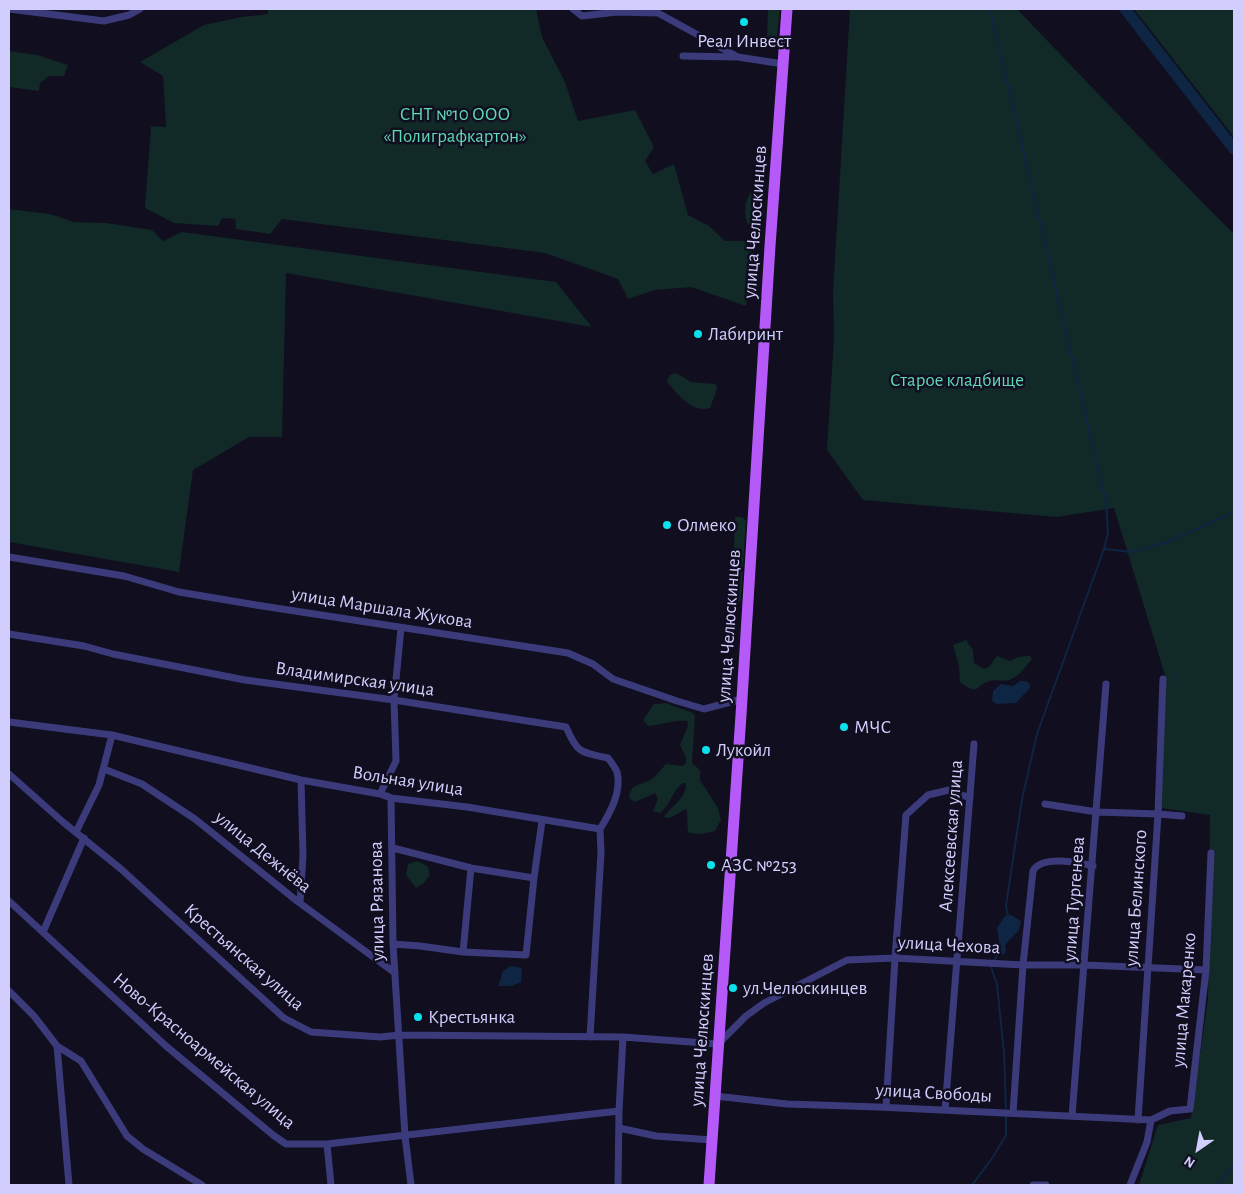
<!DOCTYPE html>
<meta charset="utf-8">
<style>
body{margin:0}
#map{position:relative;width:1243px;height:1194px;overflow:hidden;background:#100e1f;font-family:"Alegreya Sans",sans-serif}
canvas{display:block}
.frame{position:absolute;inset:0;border:10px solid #d1cefd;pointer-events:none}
.north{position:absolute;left:1173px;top:1124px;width:50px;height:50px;-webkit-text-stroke:4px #100e1f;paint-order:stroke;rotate:213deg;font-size:14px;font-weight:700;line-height:20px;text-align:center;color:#d1cefd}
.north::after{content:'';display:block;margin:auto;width:18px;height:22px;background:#d1cefd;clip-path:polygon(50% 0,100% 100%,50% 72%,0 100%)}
</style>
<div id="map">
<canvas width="1243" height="1194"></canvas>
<div class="frame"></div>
<div class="north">N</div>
</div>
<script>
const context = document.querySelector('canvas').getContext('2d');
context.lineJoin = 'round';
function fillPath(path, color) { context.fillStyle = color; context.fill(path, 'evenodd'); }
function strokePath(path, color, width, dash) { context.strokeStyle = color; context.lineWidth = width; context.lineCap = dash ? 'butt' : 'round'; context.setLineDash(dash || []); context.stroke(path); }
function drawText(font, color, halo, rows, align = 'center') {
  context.font = font + ' "Alegreya Sans",sans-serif'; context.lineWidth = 5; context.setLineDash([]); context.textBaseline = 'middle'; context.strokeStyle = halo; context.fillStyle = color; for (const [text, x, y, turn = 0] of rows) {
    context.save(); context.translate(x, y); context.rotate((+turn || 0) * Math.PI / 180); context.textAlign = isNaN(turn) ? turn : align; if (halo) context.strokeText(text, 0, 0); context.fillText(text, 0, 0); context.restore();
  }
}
fillPath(new Path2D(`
 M268 9H536L542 37 565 82 578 121 635 110 654 147 645 161 653 174 674 164 688 215 709 226 725 241H747L752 246 746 306 691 287 655 290 628 299 618 279 545 253 282 219 270 234 236 229 235 219 222 218 218 226 174 223 145 208 151 126 166 127 163 76 140 62 204 25 241 17 268 14Z
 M768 9H780L776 46 770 44 767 38Z
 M850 9H1017L1201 201 1234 234V1185H1139L1158 1125 1191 1118 1208 998 1210 815 1161 808 1166 678 1114 508 1057 517 863 500 827 450 834 337 833 292Z
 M1134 9H1234V137Z
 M9 51 37 55 68 65 64 76H49L40 83 39 91 9 87Z
 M760 187 765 188 762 228 760 230C743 231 742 205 750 194 752 191 756 189 760 187Z
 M9 209 50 214 74 222 106 223 152 230 163 241 182 232 556 282 592 327 286 273 282 437H249L193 470 179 572 9 542Z
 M674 373 678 374 691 382 716 384 717 389 710 408C692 414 677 393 667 382L669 376Z
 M735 517H742L746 521 741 597 740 602 732 601Z
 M966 640 973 650 974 663 984 669 989 667 997 656 1010 661C1017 657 1022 656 1030 656L1032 659C1026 666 1019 677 1009 680 1004 682 996 679 990 681 974 684 982 698 960 682L959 666 953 645Z
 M666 703 693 713 695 716 692 763 700 770V780L718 808 721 820 715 831 702 834 689 833C686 825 689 818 686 809L670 818 664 817 665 815C673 806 687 796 686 783H683C672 791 671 804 660 813L653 811 658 799 655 793 635 802 629 798C630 783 642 785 652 779 657 775 662 768 666 764L683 766 686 763V757L680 745 688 726 687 721C671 720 663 725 648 726L643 720 654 704Z
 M418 861 428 867 430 875 424 883 416 888 406 875 408 864Z`), '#112927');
fillPath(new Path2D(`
 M1020 681H1026L1030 684V688L1016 703 996 704 992 701 993 691 1001 684 1013 686Z
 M1011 915 1021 921 1019 930 1005 945 1006 948 1005 954H1000L997 952 999 942 997 928 1005 916Z
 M510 966 522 968 521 982 512 986H498L501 979 502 972Z`), '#0e2543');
strokePath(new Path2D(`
 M990 9 1106 502 1108 533 1104 549 1037 734 1022 799 1006 906 1008 916
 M1105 549 1131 552 1168 542 1234 512
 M1174 674 1176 681
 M994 961 999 952
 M992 965 991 967 997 984 1004 1053 1006 1111
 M972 1185 993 1157 1006 1135V1116
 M1218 1185 1234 1165`), '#0e2543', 2);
strokePath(new Path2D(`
 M1125 9 1234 149`), '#0e2543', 11);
strokePath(new Path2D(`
 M9 9 104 21 129 15 140 9
 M573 9 582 16 617 12 658 13 738 57 783 64
 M683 56 735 57
 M9 557 124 576 179 592 256 605 568 653 593 664 613 679 677 701 704 709 742 699
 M9 634 84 646 113 654 245 680 394 700 566 727C578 754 580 752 608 758 611 762 615 767 617 772 622 792 610 813 600 829
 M9 722 112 735 301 780 380 794 391 798 467 807 600 829 601 853 590 1037
 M104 769 142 784 195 819 297 901 395 973
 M9 774 63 822 121 869 284 1018 311 1032 380 1037 400 1035 623 1037 718 1044 746 1016 764 1003 847 960 895 958 1023 965H1085L1206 970
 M380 794 396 761 394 700 401 628
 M387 796 391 798 393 944 405 1136 411 1185
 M1045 804 1097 812 1158 814 1182 816
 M76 832 99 785 112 735
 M393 848 471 868 534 878 526 955 463 952
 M534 878 542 821
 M9 901 166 1046 273 1135 286 1144H327L619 1111
 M300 903 303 856 301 780
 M43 932 84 838
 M393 944 420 946 463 952 471 868
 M9 991 34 1016 57 1046 81 1061 127 1136 143 1149 202 1185
 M57 1046 69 1185
 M715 1096 787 1104 878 1107 1151 1120 1170 1111 1190 1109 1206 970 1211 853
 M886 1107 895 958 906 815 928 795 949 790 970 798
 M945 1110 974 744
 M1013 1113 1023 965 1033 871C1041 855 1078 862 1093 866
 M1072 1116 1106 684
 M1138 1120 1158 814 1163 679
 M619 1128 656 1136 712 1140
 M327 1144 331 1185
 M618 1185 619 1111 623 1037
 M1033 1185H1046
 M1130 1185 1147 1142 1151 1120`), '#3b3b7c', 7);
strokePath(new Path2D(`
 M709 1185 741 715 770 246 787 9`), '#b55af8', 11);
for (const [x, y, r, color] of [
 [744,22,5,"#0ae1ed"],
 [698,334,5,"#0ae1ed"],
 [667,525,5,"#0ae1ed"],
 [844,727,5,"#0ae1ed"],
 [706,750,5,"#0ae1ed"],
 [711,865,5,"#0ae1ed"],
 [733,988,5,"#0ae1ed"],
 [418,1017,5,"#0ae1ed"]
]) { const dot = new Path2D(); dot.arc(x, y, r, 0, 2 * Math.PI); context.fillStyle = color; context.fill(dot); strokePath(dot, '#100e1f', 2); }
drawText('19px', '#d1cefd', '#100e1f', [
 ["Реал Инвест",744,41,"center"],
 ["Лабиринт",708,334],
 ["Олмеко",677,525],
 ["МЧС",854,727],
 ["Лукойл",716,750],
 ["АЗС №253",721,865],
 ["ул.Челюскинцев",743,988],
 ["Крестьянка",428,1017]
], 'left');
drawText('19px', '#5ed9b4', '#100e1f', [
 ["СНТ №10 ООО",455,114],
 ["«Полиграфкартон»",455,136],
 ["Старое кладбище",957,380]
]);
drawText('19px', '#d1cefd', '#100e1f', [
 ["улица Челюскинцев",755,222,-86],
 ["улица Маршала Жукова",382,608,9],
 ["улица Челюскинцев",729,626,-86],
 ["Владимирская улица",355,679,8],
 ["Вольная улица",408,781,9],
 ["Алексеевская улица",951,836,-86],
 ["улица Дежнёва",263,852,39],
 ["улица Белинского",1136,898,-86],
 ["улица Тургенева",1074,899,-86],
 ["улица Рязанова",377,901,-91],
 ["улица Чехова",949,945,3],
 ["Крестьянская улица",244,957,41],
 ["улица Макаренко",1184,1000,-85],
 ["улица Челюскинцев",702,1030,-86],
 ["Ново-Красноармейская улица",204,1051,40],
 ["улица Свободы",934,1093,3]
]);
</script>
